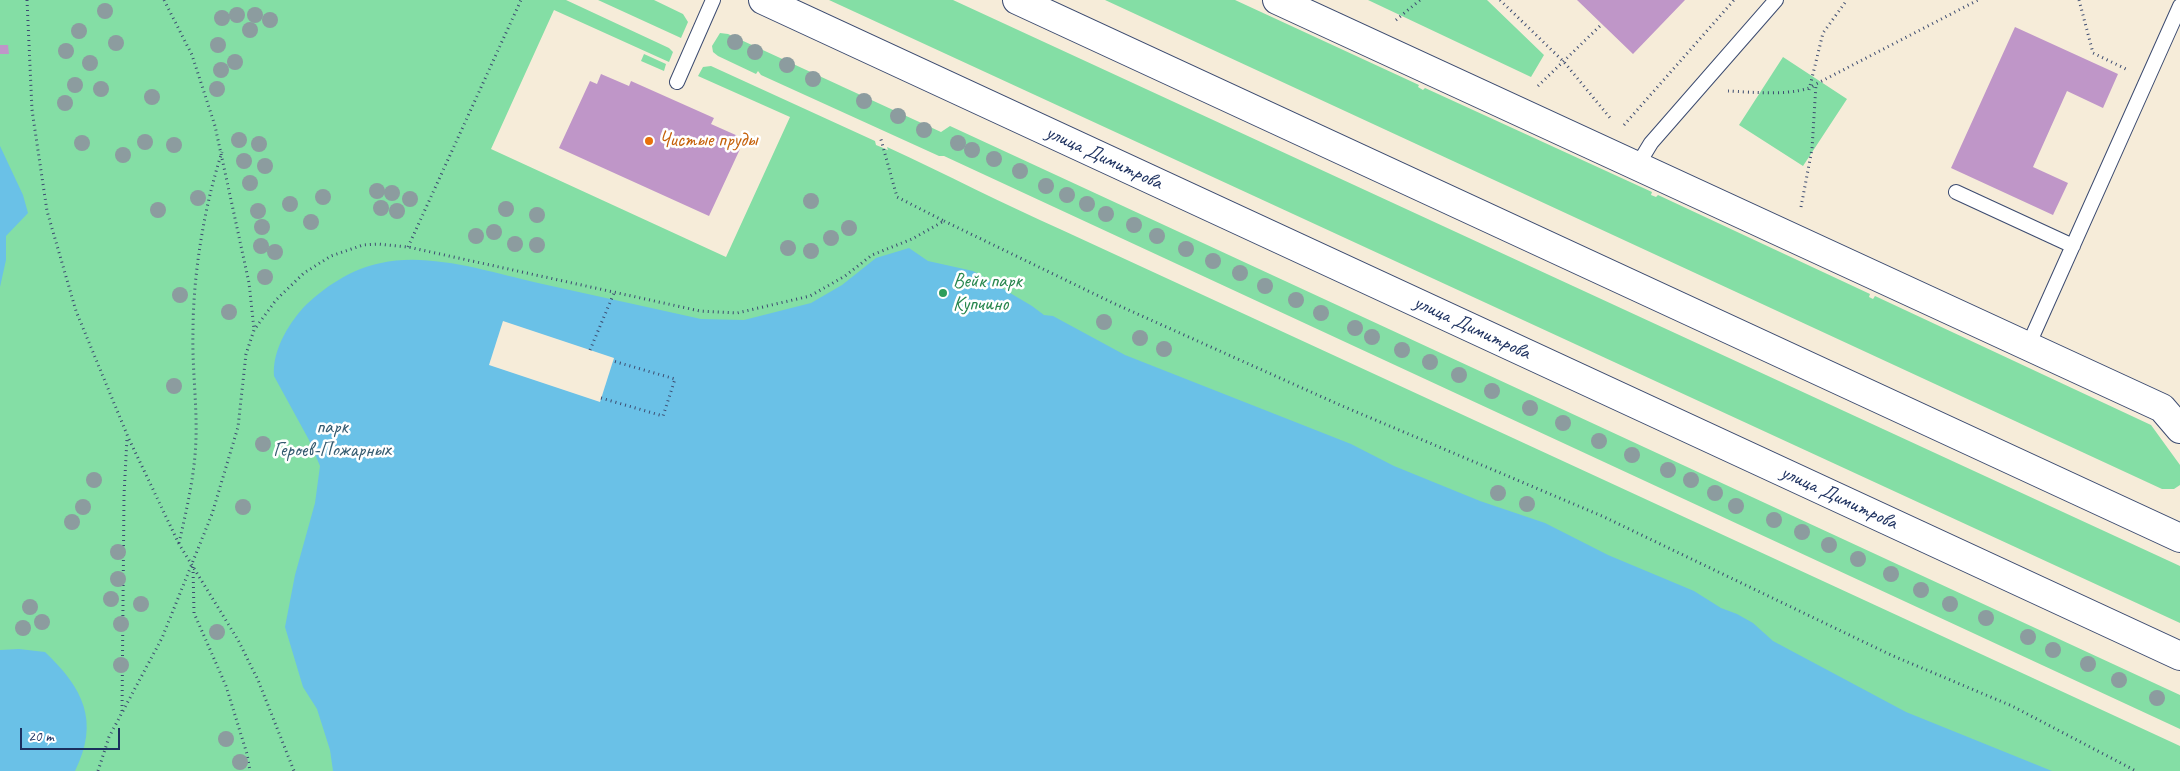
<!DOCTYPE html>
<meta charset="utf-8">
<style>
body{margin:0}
#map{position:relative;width:2180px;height:771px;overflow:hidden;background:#f6ecd9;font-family:Caveat,sans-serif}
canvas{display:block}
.scale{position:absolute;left:20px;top:728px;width:100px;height:22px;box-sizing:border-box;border:2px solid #1b2f5e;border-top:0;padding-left:6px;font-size:15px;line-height:18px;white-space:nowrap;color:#1b2f5e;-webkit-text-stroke:4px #fff;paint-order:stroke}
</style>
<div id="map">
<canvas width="2180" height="771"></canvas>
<div class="scale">20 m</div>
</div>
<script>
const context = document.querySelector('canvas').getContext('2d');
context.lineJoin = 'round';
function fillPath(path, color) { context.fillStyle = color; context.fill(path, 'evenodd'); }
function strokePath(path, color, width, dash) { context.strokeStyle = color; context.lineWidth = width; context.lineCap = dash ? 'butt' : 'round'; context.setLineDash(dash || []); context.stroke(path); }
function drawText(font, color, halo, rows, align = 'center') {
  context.font = font + ' Caveat,sans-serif'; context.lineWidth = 5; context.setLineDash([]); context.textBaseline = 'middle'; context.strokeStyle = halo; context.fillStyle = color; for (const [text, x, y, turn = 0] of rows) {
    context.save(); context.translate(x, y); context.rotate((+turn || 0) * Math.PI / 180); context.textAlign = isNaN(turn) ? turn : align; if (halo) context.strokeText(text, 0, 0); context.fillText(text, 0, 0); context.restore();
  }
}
fillPath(new Path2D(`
 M0 0H566L669 48 673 52 669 62 554 10 491 149 726 257 790 117 698 76 703 67 711 66 875 141 876 145 888 150 887 147C946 174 1003 204 1062 230 1435 402 1808 574 2180 746V771H0Z
 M598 0H654L683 14 688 22 681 38Z
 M829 0H953L2180 566V623Z
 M1105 0H1235L1419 85 1418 87 1423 90 1425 88 1652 192 1651 195 1656 197 1658 195 1870 294 1869 297 1873 299 1875 296 2151 425 2180 465V485L2174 489H2162Z
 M1368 0H1487L1544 55 1531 77Z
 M720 33 728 34 941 132 950 126 2180 695V729L944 156H939L761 75 758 71 756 74 718 56 713 52 712 46Z
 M644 54 666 64 664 71 641 61Z
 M1783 57 1847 99 1803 166 1739 125Z`), '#84dea5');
fillPath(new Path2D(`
 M0 146 23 195 28 213 6 236V260L0 287Z
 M909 248 928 261 973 271 1032 306 1044 315 1053 316 1125 355 1351 444 1394 466 1480 501 1545 523 1608 555 1694 591 1721 608 1737 614 1753 623 1773 641 1906 712 2052 771H333L330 750 317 709 303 687 285 627 295 575 315 503 320 466 309 440 274 376C272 352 287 326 303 308 324 287 351 269 381 263 429 252 490 272 538 283 592 295 647 307 701 319L744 320 811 303 842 285 876 258Z
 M19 649 45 652C83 688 100 721 75 771H0V650Z`), '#6ac1e7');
fillPath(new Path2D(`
 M503 321 614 358 600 402 489 365Z`), '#f6ecd9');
fillPath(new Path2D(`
 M1577 0H1685L1633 54Z
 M2015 27 2118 74 2103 108 2067 91 2033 167 2068 183 2053 215 1951 168Z
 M0 45H8L9 54H0Z
 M601 74 629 86 631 81 714 118 711 124 738 136 734 146 740 149 709 216 559 148 590 81 597 84Z`), '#bf96c8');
const service = new Path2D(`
 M677 82 713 0
 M1637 166 1651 143 1776 0
 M1956 192 2073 246
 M2028 346 2180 6`);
const minor = new Path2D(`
 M1277 0 2162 408 2180 429`);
const tertiary = new Path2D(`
 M763 0 2180 656
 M1017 0 2180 538`);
strokePath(service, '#3c4b70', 16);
strokePath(minor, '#3c4b70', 30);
strokePath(tertiary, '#3c4b70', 30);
strokePath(new Path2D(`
 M27 0 32 110 47 211 76 311 128 437 179 544 238 640 258 680 294 771
 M164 0 192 55 215 126 249 283 254 329
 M1500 0 1564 62 1611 119
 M2079 0 2093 53 2126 69
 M1396 20 1420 0
 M1538 86 1602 24
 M1809 90 1823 33 1847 0
 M1728 91C1750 92 1800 97 1816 84
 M1624 125 1734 0
 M1801 207 1812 149 1816 84 1978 0
 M944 221 1113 303 1340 405 1602 516 1891 655 2012 706 2136 771
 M408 247 521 0
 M590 350 614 293
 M601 398 663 416 675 379 613 361
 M179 543C187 508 195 474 196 438 197 403 192 367 193 332 193 275 204 207 222 152
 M193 567 194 613 226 686 247 754 250 771
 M122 711 124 495 127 438
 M98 771 109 737 162 638 212 514 238 427 246 354 254 330 276 300 304 273 331 256 363 245 378 244 408 247 700 311 737 313 810 296 845 276 872 255 912 239 944 221 897 197 880 136`), '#3c4b70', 3, [1, 4]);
strokePath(service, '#fff', 14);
strokePath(minor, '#fff', 28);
strokePath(tertiary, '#fff', 28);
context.fillStyle = '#8c9c9f';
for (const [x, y] of [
 [105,11],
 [237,15],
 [255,15],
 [222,18],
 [270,20],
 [250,30],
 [79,31],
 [735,42],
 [116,43],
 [218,45],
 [66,51],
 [755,52],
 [235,62],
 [90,63],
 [787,65],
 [221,70],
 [813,79],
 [75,85],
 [101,89],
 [217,89],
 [152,97],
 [864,101],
 [65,103],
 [898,116],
 [924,130],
 [239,140],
 [145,142],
 [82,143],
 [958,143],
 [259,144],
 [174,145],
 [972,150],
 [123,155],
 [994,159],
 [244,161],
 [265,166],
 [1020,171],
 [250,183],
 [1046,186],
 [377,191],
 [392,193],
 [1067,195],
 [323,197],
 [198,198],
 [410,199],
 [811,201],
 [290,204],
 [1087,204],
 [381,208],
 [506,209],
 [158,210],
 [258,211],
 [397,211],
 [1106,214],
 [537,215],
 [311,222],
 [1134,225],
 [262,227],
 [849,228],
 [494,232],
 [476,236],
 [1157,236],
 [831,238],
 [515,244],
 [537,245],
 [261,246],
 [788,248],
 [1186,249],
 [811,251],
 [275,252],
 [1213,261],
 [1240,273],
 [265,277],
 [1265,286],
 [180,295],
 [1296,300],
 [229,312],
 [1321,313],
 [1104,322],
 [1355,328],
 [1372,337],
 [1140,338],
 [1164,349],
 [1402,350],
 [1430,362],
 [1459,375],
 [174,386],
 [1492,391],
 [1530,408],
 [1563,423],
 [1599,441],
 [263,444],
 [1632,455],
 [1668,470],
 [94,480],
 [1691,480],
 [1498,493],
 [1715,493],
 [1527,504],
 [1736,506],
 [83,507],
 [243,507],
 [1774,520],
 [72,522],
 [1802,532],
 [1829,545],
 [118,552],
 [1858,559],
 [1891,574],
 [118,579],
 [1921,590],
 [111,599],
 [141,604],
 [1950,604],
 [30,607],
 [1986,618],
 [42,622],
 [121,624],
 [23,628],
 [217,632],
 [2028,637],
 [2053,650],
 [2088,664],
 [121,665],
 [2119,680],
 [2157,698],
 [226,739],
 [240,762]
]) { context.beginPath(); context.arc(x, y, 8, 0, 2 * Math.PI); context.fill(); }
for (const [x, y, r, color] of [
 [649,141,5,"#e8710a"],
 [943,293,5,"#2e9e5b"]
]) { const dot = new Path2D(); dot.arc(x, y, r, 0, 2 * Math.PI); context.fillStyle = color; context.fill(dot); strokePath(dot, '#fff', 2); }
drawText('20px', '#c56008', '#fff', [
 ["Чистые пруды",659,141]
], 'left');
drawText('20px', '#1b2f5e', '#fff', [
 ["улица Димитрова",1104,158,25],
 ["улица Димитрова",1472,328,25],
 ["улица Димитрова",1839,498,25]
]);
drawText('20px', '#27864d', '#fff', [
 ["Вейк парк",953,282],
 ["Купчино",953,305]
], 'left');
drawText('20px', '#355b70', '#fff', [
 ["парк",332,428],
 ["Героев-Пожарных",332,451]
]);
</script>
